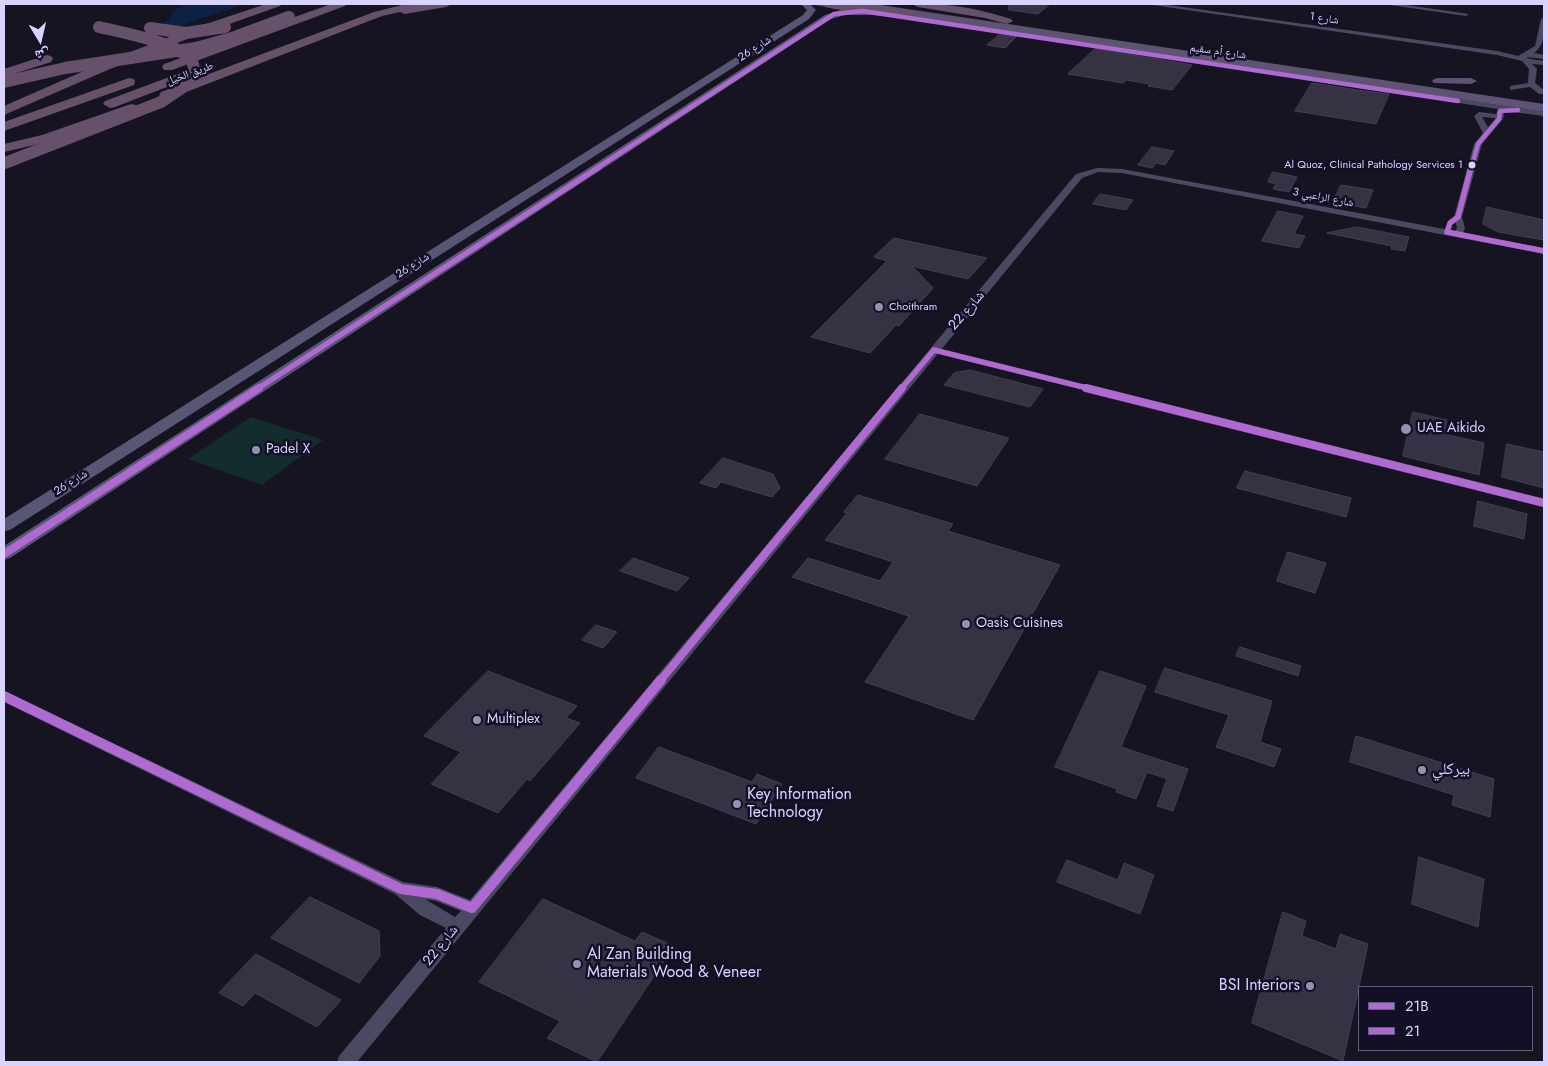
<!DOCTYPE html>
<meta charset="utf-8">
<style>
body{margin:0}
#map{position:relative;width:1548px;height:1066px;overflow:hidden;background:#161421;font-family:Jost,"Noto Naskh Arabic",sans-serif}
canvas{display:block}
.frame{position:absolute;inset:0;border:5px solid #d9d4ff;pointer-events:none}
.legend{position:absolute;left:1358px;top:986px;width:175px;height:65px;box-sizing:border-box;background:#130f26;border:1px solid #625e7d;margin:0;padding:6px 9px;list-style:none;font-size:15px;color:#d9d4ff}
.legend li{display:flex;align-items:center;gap:10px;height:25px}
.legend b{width:25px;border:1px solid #625e7d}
.north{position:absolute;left:15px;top:15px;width:50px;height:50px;-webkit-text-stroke:4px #130f26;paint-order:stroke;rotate:171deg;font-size:14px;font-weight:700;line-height:20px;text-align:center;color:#d9d4ff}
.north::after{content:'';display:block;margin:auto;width:18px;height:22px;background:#d9d4ff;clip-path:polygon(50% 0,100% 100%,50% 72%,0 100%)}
</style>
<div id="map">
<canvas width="1548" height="1066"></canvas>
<div class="frame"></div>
<ul class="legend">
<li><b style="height:6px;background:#ae6ad1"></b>21B</li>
<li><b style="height:6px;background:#ae6ad1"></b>21</li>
</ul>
<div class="north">ش</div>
</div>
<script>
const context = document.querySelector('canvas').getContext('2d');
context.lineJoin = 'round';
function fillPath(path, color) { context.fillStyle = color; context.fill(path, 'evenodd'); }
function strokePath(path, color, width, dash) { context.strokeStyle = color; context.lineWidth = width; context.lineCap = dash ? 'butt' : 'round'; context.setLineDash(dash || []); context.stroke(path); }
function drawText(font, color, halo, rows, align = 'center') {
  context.font = font + ' Jost,"Noto Naskh Arabic",sans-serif'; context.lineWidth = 5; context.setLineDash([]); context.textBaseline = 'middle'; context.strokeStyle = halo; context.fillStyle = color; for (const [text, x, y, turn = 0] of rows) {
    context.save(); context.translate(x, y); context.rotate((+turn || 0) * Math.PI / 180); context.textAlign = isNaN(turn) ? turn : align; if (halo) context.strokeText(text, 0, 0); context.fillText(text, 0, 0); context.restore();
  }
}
fillPath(new Path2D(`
 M251 417 323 440 262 485 188 459Z`), '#132c2d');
fillPath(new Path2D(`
 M186 4H245L177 27 162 24 169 19 172 12Z`), '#0d2144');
const building = new Path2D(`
 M1009 4H1050L1038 14 1009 10Z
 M999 35 1016 37 1005 48 987 45Z
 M1095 49 1146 57 1192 65 1172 90 1148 86 1150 84 1126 80 1123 83 1068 74Z
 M1312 83 1357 90 1389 94 1376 124 1295 111Z
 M1152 147 1174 151 1165 165 1156 163 1152 168 1138 165Z
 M1273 172 1297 177 1289 192 1273 189 1276 184 1268 182Z
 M1341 185 1373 190 1366 208 1333 202Z
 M1100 194 1133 200 1126 210 1093 204Z
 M1487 207 1544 220V240L1498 232 1483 224Z
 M1278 211 1303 216 1294 234 1305 236 1299 248 1262 241Z
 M1357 227 1409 237 1405 251 1391 249 1392 246 1327 233Z
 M894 238 987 258 968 279 912 266 933 288 899 326 896 325 870 353 811 337 887 261 874 257Z
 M970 370 1043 389 1030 407 944 385 954 373Z
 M1413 412 1447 420 1444 434 1484 443 1479 475 1403 456Z
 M920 414 1009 438 977 486 885 459Z
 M1507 444 1544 452V488L1502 477Z
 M723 458 773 474 780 488 772 497 721 482 716 488 700 483Z
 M1245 471 1351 498 1346 517 1237 488Z
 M858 495 953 524 948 531 1060 565 973 720 865 682 909 616 792 577 808 558 880 581 893 562 825 540 847 513 844 512Z
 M1478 501 1527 514 1524 539 1474 526Z
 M1288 552 1326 563 1315 593 1277 581Z
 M633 558 681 575 689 578 677 591 620 571Z
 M596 625 617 632 603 648 582 640Z
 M1240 647 1301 666 1298 676 1236 656Z
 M1165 668 1272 701 1260 742 1281 749 1274 767 1216 747 1229 715 1155 692Z
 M488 671 577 706 566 718 580 723 530 781 527 779 498 813 431 784 461 752 424 736Z
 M1100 671 1146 686 1121 747 1188 769 1173 811 1157 806 1167 779 1147 772 1136 799 1116 792 1117 789 1055 767Z
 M1356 736 1494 779 1490 817 1452 805 1454 795 1350 762Z
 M659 747 752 782 757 774 782 784 756 824 636 778Z
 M1419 857 1484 879 1478 927 1412 904Z
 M1067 860 1118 880 1124 863 1154 875 1140 914 1057 882Z
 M310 897 379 931 380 956 359 983 271 938Z
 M543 899 635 941 642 932 674 946 597 1062 547 1038 560 1021 479 982Z
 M1283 912 1306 921 1302 936 1336 949 1340 934 1368 944 1343 1061 1252 1023Z
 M256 954 341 1000 317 1027 255 993 243 1006 219 993Z`);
fillPath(building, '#343243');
strokePath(building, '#433f54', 1);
fillPath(new Path2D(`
 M809 4H826L840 7 837 9Z
 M1146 4H1161L1497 51 1518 56 1535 46 1541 19 1544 17C1545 30 1546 44 1534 53L1544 55V59L1526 57 1530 59 1544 61V65L1532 64 1537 69 1535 83 1544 90V94H1539L1530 87 1510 90V86L1528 83 1529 69 1522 61 1497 55Z
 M1383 4H1399L1469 14 1466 16Z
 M884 12 1544 112V116L1513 112 1504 113 1503 119 1482 144 1462 217 1465 228 1463 233 1544 248V254L1122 173 1098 172 1082 178 357 1062H337L339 1056 446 928 420 915 395 894 4 702V691L403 882 437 887 470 900 1076 174 1097 168 1122 169 1455 231 1457 228 1454 217 1474 144 1483 133 1474 116 1479 112 1496 114 1498 109 882 15 881 14ZM1482 117 1495 118V119L1488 127ZM425 899 436 901 461 911 455 917Z`), '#4a4962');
fillPath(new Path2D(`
 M801 4H810L816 10 809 19 10 530 4 531V519L803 15 807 10Z
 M844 9H869L873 12 869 15H845L831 19 10 558 4 560V546L825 15Z`), '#575674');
fillPath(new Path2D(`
 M854 4H874L1544 104V112L907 16 859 7Z
 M1438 78H1471L1477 81 1471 84 1434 83 1432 81 1434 79Z`), '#5e5373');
fillPath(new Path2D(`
 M266 4H282L280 6 190 38 110 69 4 115V106L102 63 182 32Z
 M331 4H347L345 6 172 70H164L162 67 164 64Z
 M406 4H452L446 7 405 14 400 12 382 16 171 98 166 99 159 95 161 92 374 12Z
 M819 4H847L907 10 913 13C903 23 841 10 825 7Z
 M912 4C945 2 980 9 1011 19L1013 21 1007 24 985 18 918 7Z
 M47 55 51 56 53 59 51 62 4 77V69Z
 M180 73 186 77 185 80 115 107 110 108 103 104 105 101Z
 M129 78 134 79 135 82 134 85 4 131V122Z
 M131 104 136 105 138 108 136 111 51 141 4 152V144L42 135Z`), '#67516a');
strokePath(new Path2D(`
 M150 28 186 33 225 27
 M4 82 65 68 196 48 235 37 289 17
 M5 163 161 102 186 85 195 71C194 68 193 63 191 60 179 43 120 32 99 27`), '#67516a', 12);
strokePath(new Path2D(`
 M1472 165 1478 144 1499 119 1500 111 1518 110
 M597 168 834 14 863 11 1458 101`), '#ae6ad1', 4.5);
strokePath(new Path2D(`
 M257 389 599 167
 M901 389 934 350 1091 389`), '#ae6ad1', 5.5);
strokePath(new Path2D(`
 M1086 388 1544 503
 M4 554 259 388
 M660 681 902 388`), '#ae6ad1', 8);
strokePath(new Path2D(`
 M4 696 401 889 437 894 472 908 661 680`), '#ae6ad1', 10);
strokePath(new Path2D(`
 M1471 168 1472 165`), '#ae6ad1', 4.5);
strokePath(new Path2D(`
 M1471 167 1458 217 1450 223 1447 232 1544 251`), '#ae6ad1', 5.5);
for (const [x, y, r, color] of [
 [1472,165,4.5,"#d9d4ff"],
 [879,307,5,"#9591b1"],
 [1406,429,6,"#9591b1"],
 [256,450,5,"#9591b1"],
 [966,624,5,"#9591b1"],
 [477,720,5,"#9591b1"],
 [1422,770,5,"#9591b1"],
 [737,804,5,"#9591b1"],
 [577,964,5,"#9591b1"],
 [1310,986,5,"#9591b1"]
]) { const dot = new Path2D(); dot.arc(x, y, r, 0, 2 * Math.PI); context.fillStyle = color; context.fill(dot); strokePath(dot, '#130f26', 2); }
drawText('11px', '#d9d4ff', '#130f26', [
 ["شارع 1",1324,19,8],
 ["شارع 26",755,49,-33],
 ["شارع أم سقيم",1218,52,8],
 ["طريق الخيل",190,74,-20],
 ["شارع الراعبي 3",1323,198,11],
 ["شارع 26",413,266,-32],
 ["شارع 26",71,483,-32]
]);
drawText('11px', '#d9d4ff', '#130f26', [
 ["Al Quoz, Clinical Pathology Services 1",1463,165]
], 'right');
drawText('11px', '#d9d4ff', '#130f26', [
 ["Choithram",889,307]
], 'left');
drawText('14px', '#d9d4ff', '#130f26', [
 ["شارع 22",967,311,-49],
 ["شارع 22",441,946,-51]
]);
drawText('14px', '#d9d4ff', '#130f26', [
 ["UAE Aikido",1417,429],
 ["Padel X",266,450],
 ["Oasis Cuisines",976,624],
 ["Multiplex",487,720]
], 'left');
drawText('16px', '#d9d4ff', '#130f26', [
 ["بيركلي",1432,770],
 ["Key Information",747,795],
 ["Technology",747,813],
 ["Al Zan Building",587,955],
 ["Materials Wood & Veneer",587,973],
 ["BSI Interiors",1300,986,"right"]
], 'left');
</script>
